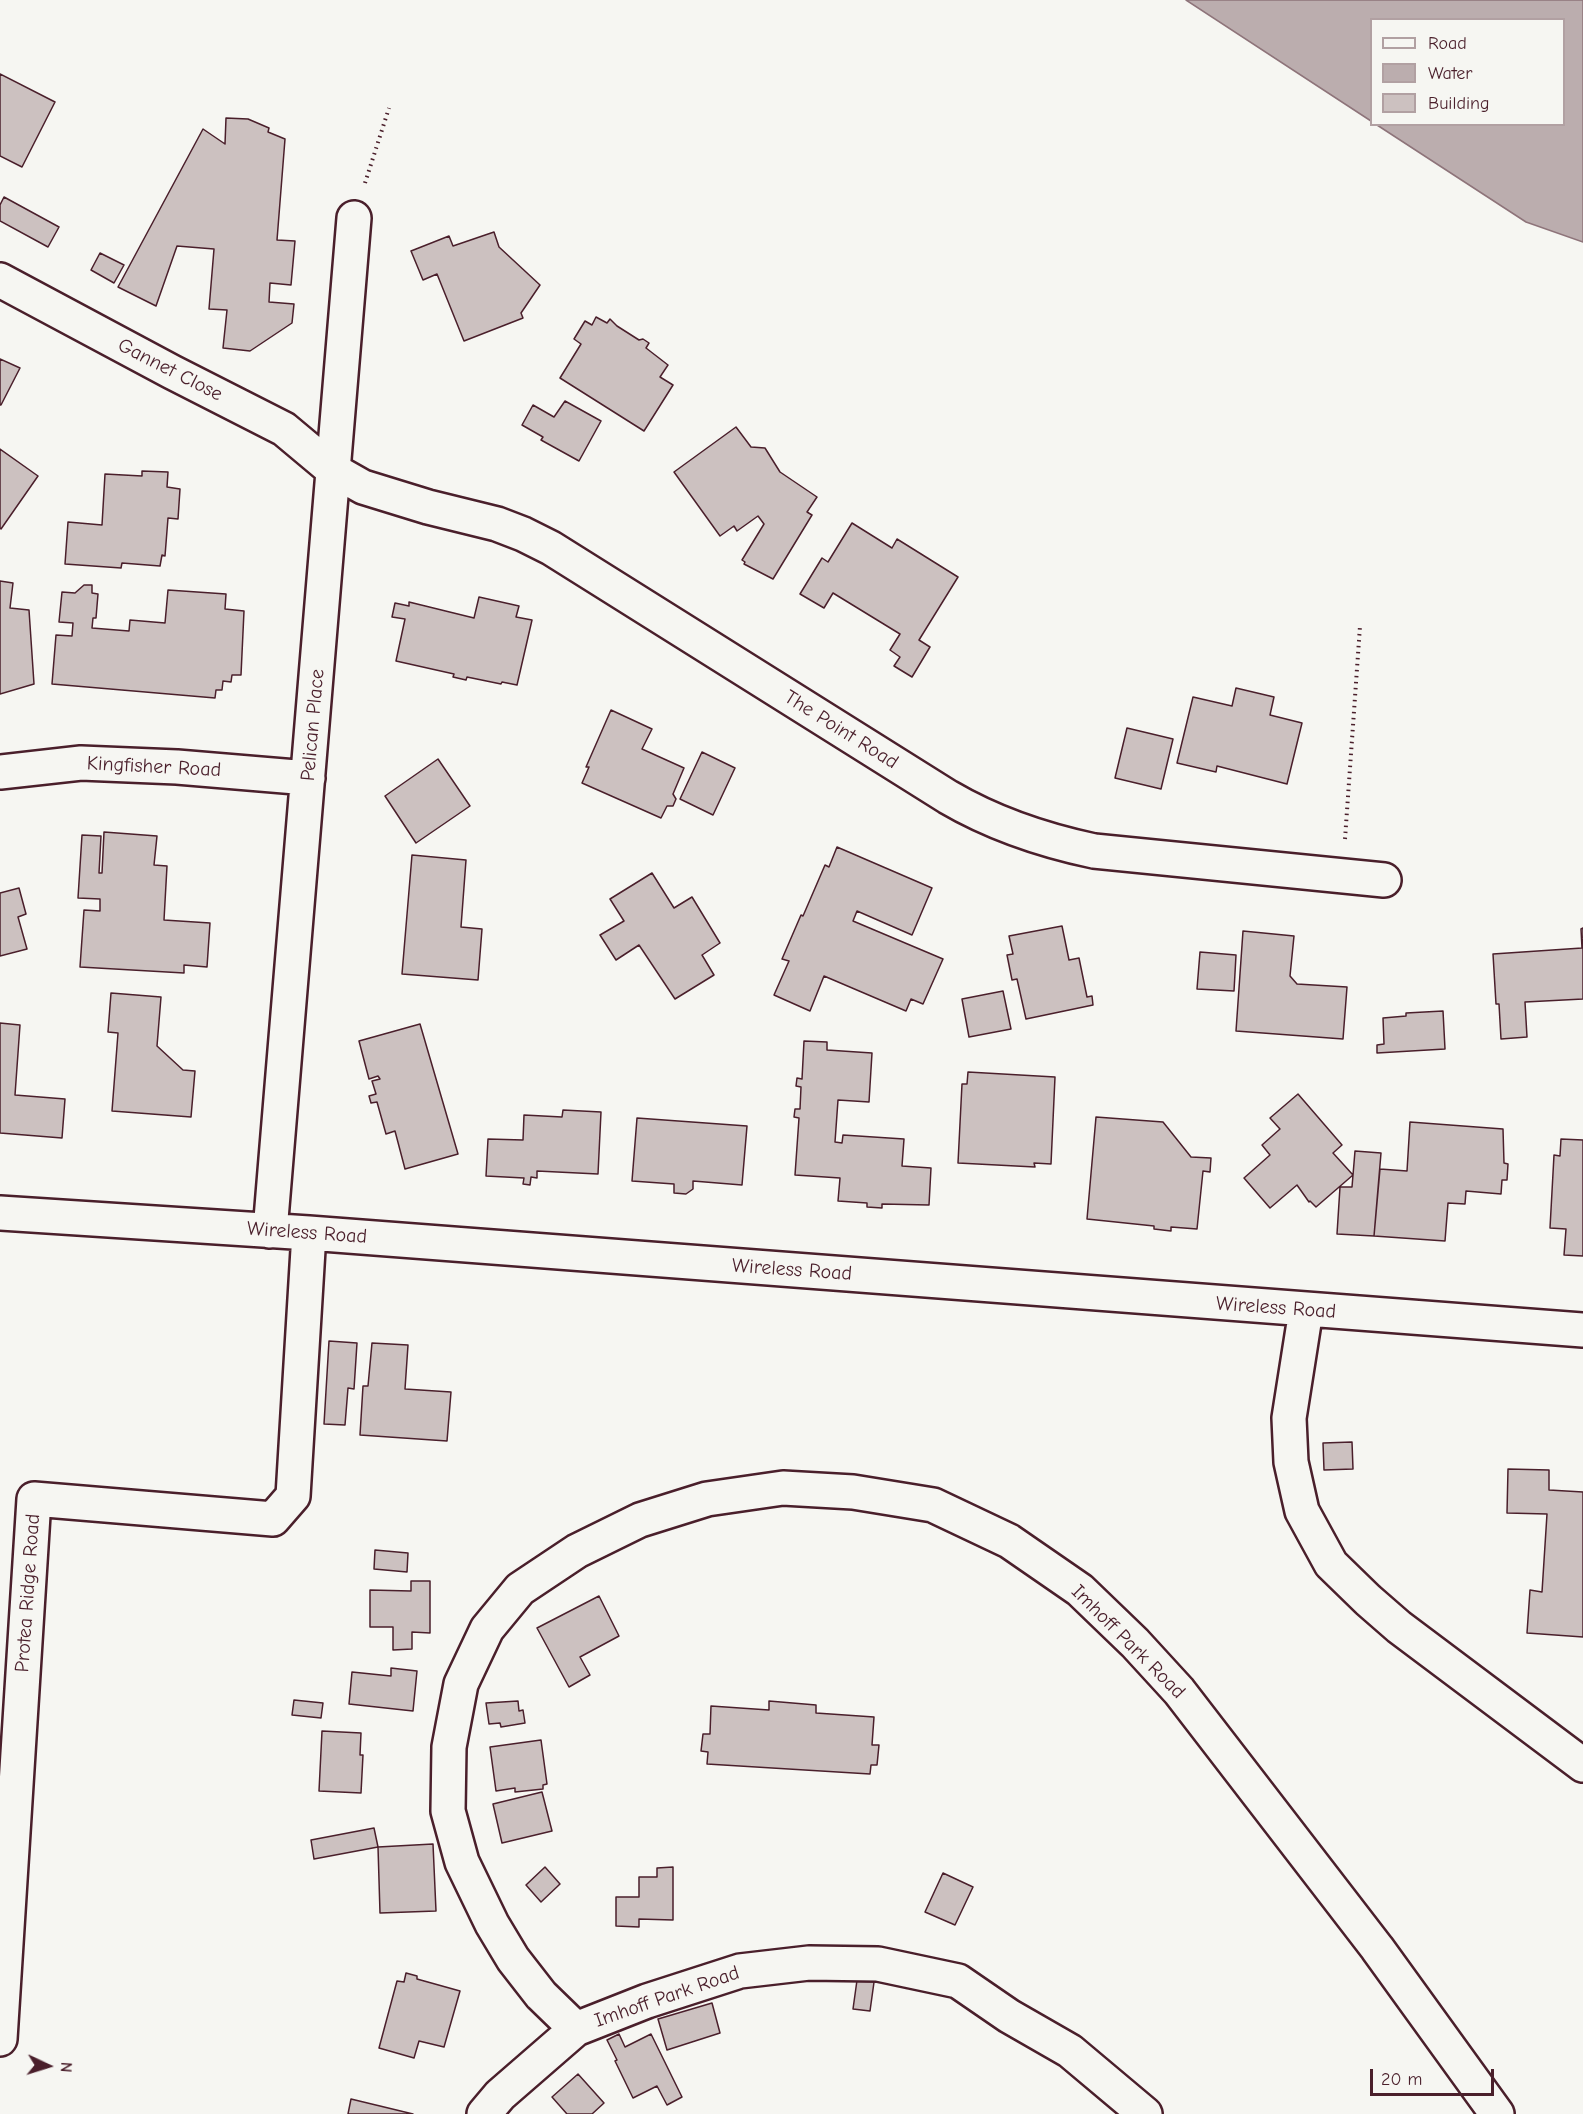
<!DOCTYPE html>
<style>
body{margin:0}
#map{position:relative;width:1583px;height:2114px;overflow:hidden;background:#f6f6f2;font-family:"Comic Neue",sans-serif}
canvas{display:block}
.legend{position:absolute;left:1370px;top:18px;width:195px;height:108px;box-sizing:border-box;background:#f6f6f2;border:2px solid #b1a0a2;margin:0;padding:8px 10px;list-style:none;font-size:18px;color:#4a1f2b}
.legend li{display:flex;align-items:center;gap:12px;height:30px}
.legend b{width:30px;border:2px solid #b1a0a2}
.north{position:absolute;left:18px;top:2036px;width:60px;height:60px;-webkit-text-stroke:4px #f6f6f2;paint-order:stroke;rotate:94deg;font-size:16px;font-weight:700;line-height:24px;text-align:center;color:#4a1f2b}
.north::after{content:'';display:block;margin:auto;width:21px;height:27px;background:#4a1f2b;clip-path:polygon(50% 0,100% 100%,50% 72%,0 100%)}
.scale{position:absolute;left:1370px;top:2069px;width:124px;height:27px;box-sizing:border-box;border:3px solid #4a1f2b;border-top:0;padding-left:8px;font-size:18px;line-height:21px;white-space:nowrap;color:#4a1f2b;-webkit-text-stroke:4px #f6f6f2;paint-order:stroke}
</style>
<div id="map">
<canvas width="1583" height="2114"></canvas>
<ul class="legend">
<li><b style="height:8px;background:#f6f6f2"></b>Road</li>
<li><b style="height:16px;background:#bbadae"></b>Water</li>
<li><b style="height:16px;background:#ccc1c0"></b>Building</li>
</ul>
<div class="north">N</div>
<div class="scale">20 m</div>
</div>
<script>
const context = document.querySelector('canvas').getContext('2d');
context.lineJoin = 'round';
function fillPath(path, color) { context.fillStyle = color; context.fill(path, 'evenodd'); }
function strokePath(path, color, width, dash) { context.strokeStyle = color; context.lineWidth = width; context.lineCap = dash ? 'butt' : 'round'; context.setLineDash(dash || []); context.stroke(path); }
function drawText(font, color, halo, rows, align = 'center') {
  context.font = font + ' "Comic Neue",sans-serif'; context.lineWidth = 4.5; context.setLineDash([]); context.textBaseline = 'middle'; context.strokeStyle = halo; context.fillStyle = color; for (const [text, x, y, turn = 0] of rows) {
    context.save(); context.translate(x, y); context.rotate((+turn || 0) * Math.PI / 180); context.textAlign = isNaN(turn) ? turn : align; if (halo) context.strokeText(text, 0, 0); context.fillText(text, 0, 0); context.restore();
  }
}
const water = new Path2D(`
 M1186 0H1583V242L1526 222 1377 125 1564 124V20H1372L1371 121Z`);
fillPath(water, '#bbadae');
strokePath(water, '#8e747a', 1.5);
const building = new Path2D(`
 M0 74 55 102 22 167 0 156Z
 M226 118 248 119 269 128 268 132 285 139 277 240 295 241 291 285 270 283 269 302 294 304 292 323 250 351 223 348 227 310 209 309 214 249 177 246 156 306 118 287 203 129 225 144Z
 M4 197 59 227 48 247 0 221V205Z
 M494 232 499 247 540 285 521 313 523 318 464 341 437 274 423 280 411 251 449 236 453 246Z
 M100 253 124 265 114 283 91 270Z
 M596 317 607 323 610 319 617 326 639 340 643 339 649 343 646 348 668 365 660 377 673 385 644 431 560 378 581 344 574 339 585 321 592 325Z
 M0 359 20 368 1 405H0Z
 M565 401 601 421 579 461 541 440 543 437 522 425 533 405 554 417Z
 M736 427 751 447 765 448 780 472 817 497 807 512 812 515 773 579 744 564 745 562 742 560 764 524 758 516 737 531 734 526 720 536 674 472Z
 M0 449 38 476 1 529 0 528Z
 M142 471 168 472 167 487 180 489 178 519 168 518 165 556 162 555 160 566 122 563 121 568 65 564 68 522 102 525 105 474 142 476Z
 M852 523 892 548 897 539 958 577 919 640 930 647 912 677 894 666 900 657 890 650 900 634 833 593 824 608 800 594 822 558 828 562Z
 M0 581 13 583 10 608 29 610 34 684 0 694Z
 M84 585H92V593L98 594 96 618H93L92 628 129 631 130 620 165 623 168 590 226 594 225 609 244 611 241 675H232L231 682 223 681 222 690H216L215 698 52 684 56 635 72 636 73 623 59 622 62 592 75 593Z
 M479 597 519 606 516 617 532 620 517 685 502 682 501 684 467 677 466 680 453 677 454 674 396 661 405 619 392 617 395 603 409 606V602L474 618Z
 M1236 688 1274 697 1270 715 1302 723 1287 784 1217 766 1216 772 1177 763 1193 697 1232 706Z
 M611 710 652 729 642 749 684 768 673 794 676 799 673 806H667L661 818 582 783 589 767H586Z
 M1127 728 1173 739 1161 789 1115 778Z
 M702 752 735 768 713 815 680 799Z
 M438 759 470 806 416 843 385 796Z
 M104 832 157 836 154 865 167 866 164 920 210 923 207 967 184 965V973L80 967 84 910 100 911V899L78 898 82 835 101 836 99 873H102Z
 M837 847 932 888 912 935 857 911 853 921 943 959 923 1004 911 999 906 1011 824 976 810 1011 774 995 789 961 782 959 801 915 803 916 825 865 829 867Z
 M412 855 466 860 461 927 482 929 478 980 402 974Z
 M652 873 674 908 692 897 720 943 702 955 714 975 675 999 639 945 616 960 600 935 624 921 610 899Z
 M19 888 26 914 18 917 27 949 0 956V893Z
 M1062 926 1069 960 1079 958 1087 997 1092 996 1093 1005 1026 1019 1017 979 1012 980 1007 955 1013 954 1009 936Z
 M1583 928V999L1525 1002 1527 1037 1501 1039 1499 1004H1496L1493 954 1582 948 1581 929Z
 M1243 931 1294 936 1290 976 1297 984 1347 987 1343 1039 1236 1031Z
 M1200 952 1236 955 1234 991 1197 989Z
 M1003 991 1011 1029 969 1037 962 999Z
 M111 993 161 997 157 1046 183 1070 195 1071 191 1117 112 1111 118 1033 108 1032Z
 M1443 1011 1445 1049 1377 1053V1045L1384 1044 1383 1018 1406 1016V1013Z
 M0 1023 20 1025 15 1095 65 1099 62 1138 0 1133Z
 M420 1024 458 1154 405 1169 395 1131 386 1134 377 1102 371 1103 369 1096 376 1094 372 1081 380 1079 378 1076 369 1079 359 1041Z
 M804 1041 827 1042V1050L872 1053 869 1102 838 1100 835 1142 842 1143 843 1135 904 1139 902 1166 931 1168 929 1205 882 1204V1208L867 1207V1203L838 1201 840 1178 795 1175 799 1118 794 1117 795 1109H800L801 1087 796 1086 797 1078 802 1079Z
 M968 1072 1055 1077 1051 1164 1034 1163 1035 1167 958 1163 962 1084H967Z
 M1298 1094 1342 1145 1333 1153 1353 1175 1316 1207 1310 1201 1309 1202 1297 1185 1270 1208 1244 1178 1270 1155 1262 1145 1280 1129 1270 1118Z
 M563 1110 601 1112 598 1174 537 1171V1178L531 1177 530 1185 523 1184 524 1178 486 1176 488 1139 523 1140 524 1115 562 1117Z
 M1096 1117 1163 1122 1191 1157 1211 1158 1210 1172 1203 1171 1197 1229 1171 1227V1231L1154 1229V1226L1087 1219Z
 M637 1118 747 1126 742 1185 693 1181V1189L686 1194 674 1193V1184L632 1181Z
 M1410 1122 1503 1129 1504 1163 1508 1164 1507 1180H1502L1501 1194 1466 1191 1465 1204 1448 1203 1445 1241 1374 1236 1380 1169 1407 1171Z
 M1561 1139 1583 1140V1256L1564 1255 1566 1229 1550 1228 1554 1155 1560 1156Z
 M1355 1151 1381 1153 1374 1236 1337 1234 1340 1187H1352Z
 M329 1341 357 1343 354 1389 348 1388 345 1425 324 1424Z
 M372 1343 408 1345 405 1389 451 1392 447 1441 360 1435 363 1386H368Z
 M1352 1442 1353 1469 1324 1470 1323 1443Z
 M1508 1469 1549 1470V1490L1583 1492V1637L1527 1633 1530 1590 1542 1592 1547 1514 1507 1513Z
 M375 1550 408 1553 407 1572 374 1569Z
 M411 1581H430V1633L412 1632V1649L393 1650V1627H370V1590L411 1591Z
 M599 1596 619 1636 580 1657 590 1675 569 1687 537 1628Z
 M391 1668 417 1671 413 1711 349 1704 352 1672 391 1676Z
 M294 1700 323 1703 321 1718 292 1715Z
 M518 1701 519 1711 523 1710 525 1723 501 1727 500 1723 489 1724 486 1703Z
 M769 1701 816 1705V1713L874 1717 872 1745H879L877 1765H871L870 1774 707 1764 708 1752 701 1751 703 1734H710L711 1706 769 1710Z
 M322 1731 361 1733 360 1755H363L361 1793 319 1791Z
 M541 1740 547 1784 543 1785V1789L515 1792V1788L496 1791 490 1747Z
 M542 1792 552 1831 502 1843 493 1804Z
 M374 1828 378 1847 314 1859 311 1840Z
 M433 1844 436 1911 380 1913 378 1847Z
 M545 1867 560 1884 541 1902 526 1885Z
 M673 1867V1920L639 1919V1927L616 1926V1897H639V1877H657V1868Z
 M943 1873 973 1887 955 1925 925 1912Z
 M406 1973 417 1976V1979L460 1991 444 2047 419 2041 414 2058 379 2048 397 1981 404 1982Z
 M858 1973 875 1975 870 2011 853 2009Z
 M712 2003 720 2033 667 2050 658 2019Z
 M619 2034 625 2047 651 2034 682 2097 667 2105 657 2086 633 2098 615 2061 617 2060 607 2040Z
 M578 2074 604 2103 592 2114H567L552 2097Z
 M351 2099 413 2114H348Z`);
fillPath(building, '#ccc1c0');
strokePath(building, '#4a1f2b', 1.5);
const minor = new Path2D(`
 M0 280 172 372 284 429 333 470 363 487 428 507 497 524 523 534 551 548 948 797C994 824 1042 840 1094 851L1384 880
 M0 772 81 763 177 767 308 778
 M0 1213 309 1233 1583 1330
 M270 1231 354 218
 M1306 1310 1289 1418 1291 1462 1302 1511 1331 1564 1368 1600 1399 1627 1583 1765
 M576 2029 541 1995 513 1959 492 1924 462 1862 448 1811 449 1747 461 1684 487 1629 520 1589 577 1551 640 1520 707 1499 783 1488 853 1492 933 1505 1009 1541 1080 1590 1135 1643 1179 1691 1377 1948 1497 2114
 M0 2039 34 1499 273 1519 293 1496 309 1233
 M484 2114 500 2095 576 2029 647 2001 740 1971 809 1963 878 1964 958 1981 1009 2016 1070 2051 1145 2114`);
strokePath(minor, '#4a1f2b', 38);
strokePath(new Path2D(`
 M365 183 389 108
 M1345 839 1360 626`), '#4a1f2b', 4, [1.5, 4.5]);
strokePath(minor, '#f6f6f2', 33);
drawText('20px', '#4a1f2b', '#f6f6f2', [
 ["Gannet Close",170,370,27],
 ["Pelican Place",313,725,-85],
 ["The Point Road",841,730,32],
 ["Kingfisher Road",154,767,3],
 ["Wireless Road",307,1233,4],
 ["Wireless Road",792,1270,4],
 ["Wireless Road",1276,1308,4],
 ["Protea Ridge Road",28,1593,-86],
 ["Imhoff Park Road",1128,1642,45],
 ["Imhoff Park Road",667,1997,-19]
]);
</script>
